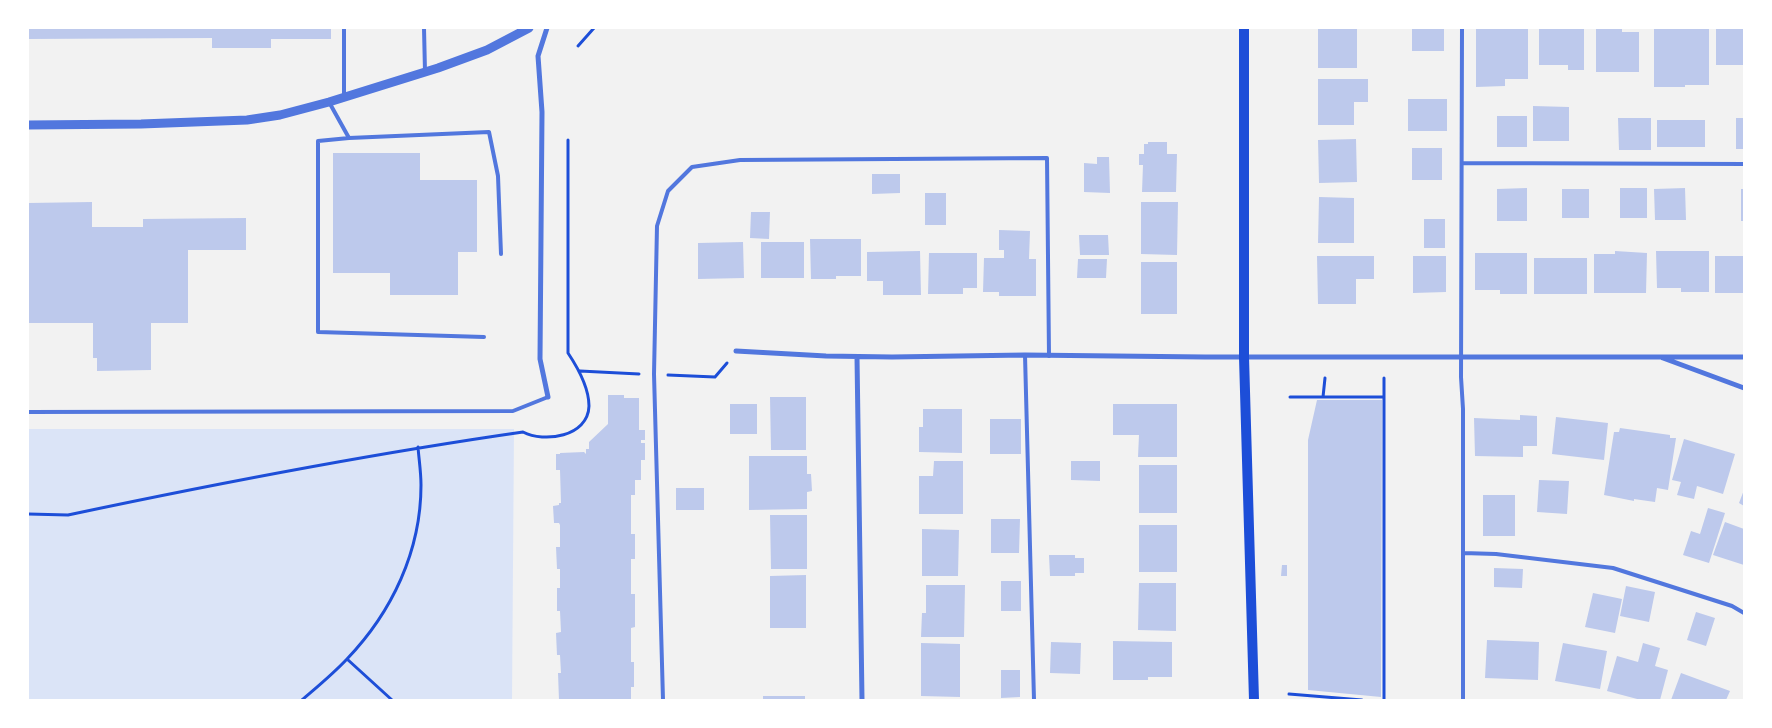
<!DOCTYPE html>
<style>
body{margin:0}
#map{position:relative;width:1772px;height:728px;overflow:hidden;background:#f2f2f2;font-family:Manrope,sans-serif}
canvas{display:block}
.frame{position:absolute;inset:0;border:29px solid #fff;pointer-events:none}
</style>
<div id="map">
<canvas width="1772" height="728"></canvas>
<div class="frame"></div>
</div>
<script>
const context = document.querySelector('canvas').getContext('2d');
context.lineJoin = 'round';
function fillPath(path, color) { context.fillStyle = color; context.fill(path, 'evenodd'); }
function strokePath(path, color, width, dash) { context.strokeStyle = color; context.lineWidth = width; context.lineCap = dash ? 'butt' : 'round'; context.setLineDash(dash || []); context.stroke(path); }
fillPath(new Path2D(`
 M28 429H514L512 700H28Z`), '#dbe4f7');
fillPath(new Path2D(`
 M28 28H331V39H271V48H212V38L28 39Z
 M1318 28H1357V68H1318Z
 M1412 28H1444V51H1412Z
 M1476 28H1528V79H1505V86L1476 87Z
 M1654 28H1709V85H1685V87H1654Z
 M1539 29H1584V70H1568V65H1539Z
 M1596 29H1622V32H1639V72H1596Z
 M1716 29H1744V65H1716Z
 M1318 79H1368V102H1354V125H1318Z
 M1408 99H1447V131H1408Z
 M1533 106 1569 107V141H1533Z
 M1497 116H1527V147H1497Z
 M1618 118H1651V150H1619Z
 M1736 118H1744V149H1736Z
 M1657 120H1705V147H1657Z
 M1356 139 1357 182 1319 183 1318 140Z
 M1148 142H1167V154H1177L1176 192H1142L1143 165H1139V154H1144V144H1148Z
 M1412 148H1442V180H1412Z
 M333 153H420V180H477V252H458V295H390V273H333Z
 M1097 157H1109L1110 193 1084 192V163L1097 164Z
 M872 174H900V193L872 194Z
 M1527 188V221H1497V189Z
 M1620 188H1647V218H1620Z
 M1685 188 1686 220H1655L1654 189Z
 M1562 189H1589V218H1562Z
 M1741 189H1744V221H1741Z
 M925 193H946V225H925Z
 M1319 197 1354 198V243H1318Z
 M92 202V227H143V219L246 218V250H188V323H151V370L97 371V358H93V323H28V203Z
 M1141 202H1178L1177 255 1141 254Z
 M751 212H770L769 239 750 238Z
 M1424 219H1445V248H1424Z
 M999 230 1030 231 1029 259H1036V296H999V292H983L984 258H1004V250H999Z
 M1079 235H1108L1109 255H1080Z
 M810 239H861V276H836V279H811Z
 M743 242 744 278 698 279V243Z
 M761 242H804V278H761Z
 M920 251 921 295H883V281H867V252Z
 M1615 251 1647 253 1646 293H1594V254H1615Z
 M1656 251H1709V292H1681V288H1657Z
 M929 253H977V288H963V294H928Z
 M1475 253H1527V294H1500V290H1475Z
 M1317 256H1374V279H1356V304H1318Z
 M1413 256H1446V292L1413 293Z
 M1715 256H1744V293H1715Z
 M1534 258H1587V294H1534Z
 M1078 259H1107L1106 278H1077Z
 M1141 262H1177V314H1141Z
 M608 395H624V398H639V430H645V440H641V443H645V460H641V480H635V495H631V534H635V559H631V594H635V627L631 628V662H634V687H631V700H559L558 673H561L560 655H557L556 633 561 632 560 611H557V588H560V569H557L556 547H560V525L559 523H554L553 506 559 505V503H561L560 470H556V454H560V453L584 452 586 454V449H589V442L608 424Z
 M770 397H806V450H771Z
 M1317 400H1382L1381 697 1308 690V440Z
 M730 404H757V434H730Z
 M1113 404H1177V457H1138L1139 435H1113Z
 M923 409H962V453L919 452V427H923Z
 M1520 415 1537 416V446H1523V457L1475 456 1474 418 1520 420Z
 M1556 417 1608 423 1604 460 1552 454Z
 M990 419H1021V454H990Z
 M1620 428 1670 435V438H1676L1668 490 1657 488 1655 502 1634 499V501L1604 495 1614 432H1619Z
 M1684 439 1735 454 1723 494 1697 486 1694 499 1677 495 1681 482 1672 480Z
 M749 456H807V474H811L812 491 807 492V509L749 510Z
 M934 461H963V514H919V476H933Z
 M1071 461H1100V481L1071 480Z
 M1139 465H1177V513H1139Z
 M1539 480 1569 481 1567 514 1537 512Z
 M676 488H704V510H676Z
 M1744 490V506L1739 503Z
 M1483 495H1515V536H1483Z
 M1708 508 1725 513 1709 563 1683 555 1691 531 1700 534Z
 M770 515H807V569H771Z
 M991 519H1020L1019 553H991Z
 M1725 522 1744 529V565L1713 555Z
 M1139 525H1177V572H1139Z
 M922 529 959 530 958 576H922Z
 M1049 555H1075V558H1084V573H1075V576H1050Z
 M1282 565H1287V576H1281Z
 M1494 568 1523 569 1522 588 1494 587Z
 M806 575V628H770V576Z
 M1001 581H1021V611H1001Z
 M1139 583H1176V631L1138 630Z
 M926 585H965L964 637H921L922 613H926Z
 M1626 586 1655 592 1649 622 1620 616Z
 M1593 593 1622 599 1615 633 1585 627Z
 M1696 612 1715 618 1706 646 1687 640Z
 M1487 640 1539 642 1538 680 1485 678Z
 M1113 641 1172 642V677H1148V680H1113Z
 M1051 642 1081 643 1080 674 1050 673Z
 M921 643 960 644V697L921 696Z
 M1563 643 1607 651 1600 689 1555 681Z
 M1643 643 1660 648 1655 666 1668 670 1660 700H1641L1607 691 1617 656 1638 662Z
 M1001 670H1020V697L1001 698Z
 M1681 673 1730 691 1726 700H1671Z
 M763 696H805V700H763Z`), '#bdc9ec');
strokePath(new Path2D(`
 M578 46 594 28
 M580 371 639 374
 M668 375 715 377 727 363
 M1290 397H1384
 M1323 397 1325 378
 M28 514 68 515C219 483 370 454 523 432 544 443 588 437 589 406 589 388 578 368 568 353V140
 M347 659 392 700
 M1289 694 1362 700
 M302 700C317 687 333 674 347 659 392 612 421 551 421 485 421 472 419 460 418 447
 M1384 700V378`), '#1d4ed8', 3);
strokePath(new Path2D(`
 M344 28V97
 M424 28 425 72
 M1462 28 1461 377 1463 409V700
 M329 102 349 138
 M1462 163 1744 164
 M484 337 318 332V141L349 138 489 132 498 176 501 254
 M1025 355 1034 700
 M28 412 513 411 548 397
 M1463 553 1496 554 1613 568 1732 606 1744 613
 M663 700 654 374 657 226 668 191 692 167 740 160 1047 158 1049 356`), '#5277de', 4);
strokePath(new Path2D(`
 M547 28 538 56 542 112 540 359 548 397
 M736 351 826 356 892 357 1025 355 1205 357H1744
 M857 357 862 700
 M1663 358 1744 388`), '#5277de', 5);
strokePath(new Path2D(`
 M28 125 141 124 247 120 280 115 329 102 438 68 487 50 529 28`), '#5277de', 9);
strokePath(new Path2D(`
 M1244 28V357L1254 700`), '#1d4ed8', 10);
</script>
